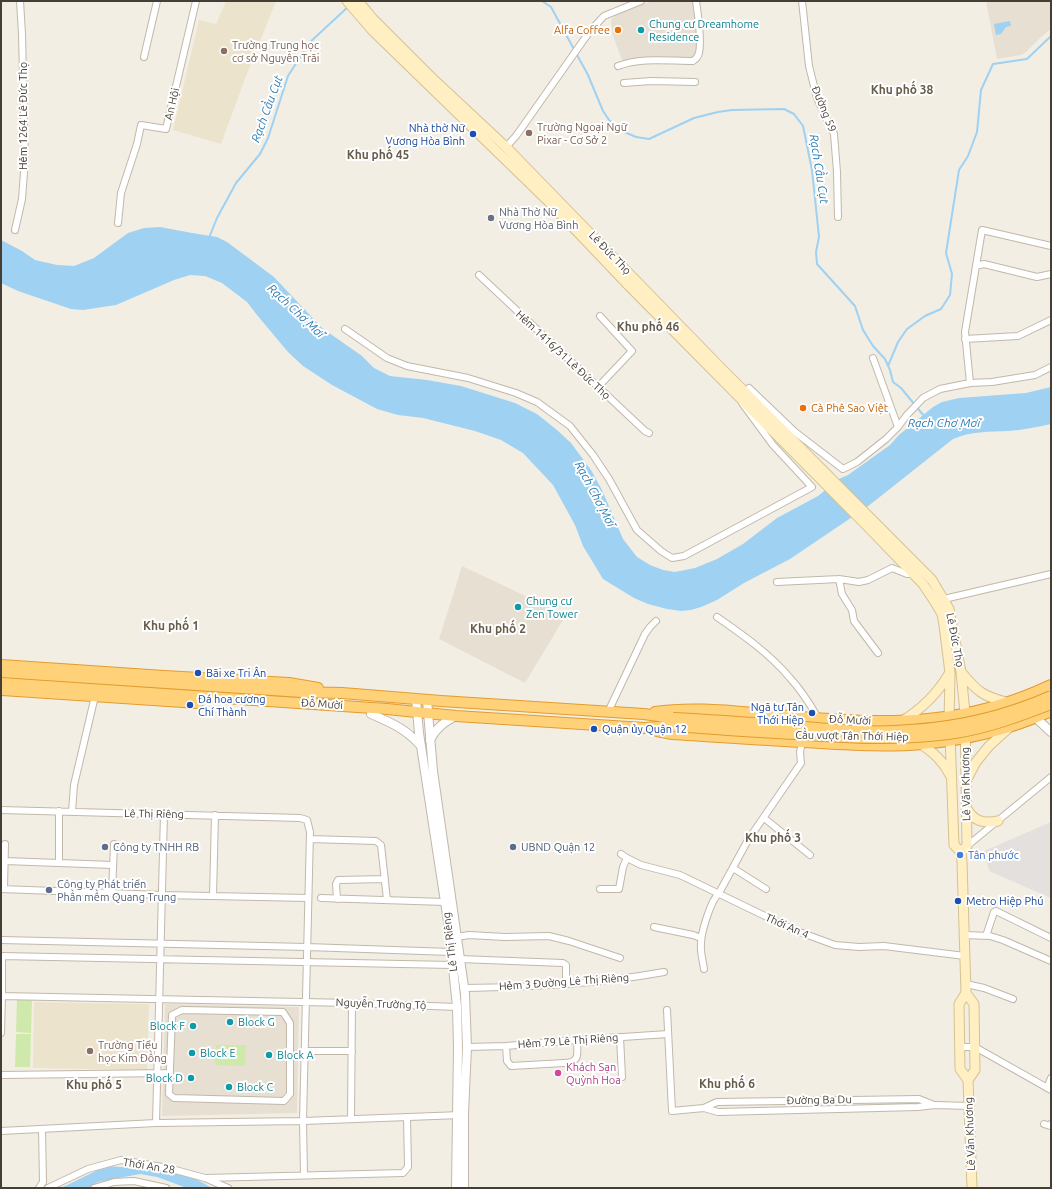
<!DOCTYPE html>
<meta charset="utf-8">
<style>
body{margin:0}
#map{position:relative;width:1052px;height:1189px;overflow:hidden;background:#f3eee4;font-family:Ubuntu,sans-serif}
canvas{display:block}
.frame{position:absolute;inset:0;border:2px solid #453e34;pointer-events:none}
</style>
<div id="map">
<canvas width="1052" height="1189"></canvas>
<div class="frame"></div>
</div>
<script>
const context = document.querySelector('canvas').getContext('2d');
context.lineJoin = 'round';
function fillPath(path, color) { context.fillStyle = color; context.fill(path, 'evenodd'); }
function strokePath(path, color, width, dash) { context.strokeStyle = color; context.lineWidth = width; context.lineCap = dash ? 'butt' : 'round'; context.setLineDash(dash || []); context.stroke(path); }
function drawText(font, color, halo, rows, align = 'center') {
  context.font = font + ' Ubuntu,sans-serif'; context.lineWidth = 4; context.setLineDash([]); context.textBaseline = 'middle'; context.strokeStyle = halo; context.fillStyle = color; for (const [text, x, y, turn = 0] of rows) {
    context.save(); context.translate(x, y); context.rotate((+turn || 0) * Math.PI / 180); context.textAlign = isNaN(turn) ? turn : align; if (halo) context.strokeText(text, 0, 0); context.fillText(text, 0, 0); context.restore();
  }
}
fillPath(new Path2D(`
 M652 1H695L697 31V53L692 60 623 63 612 33 611 20 615 16 620 13Z
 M986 1H1051V29L1040 38 1026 52 1021 55 997 59Z
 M462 566 566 615 525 683 439 639Z
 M165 1004 299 1007 297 1113 162 1116Z`), '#e7e0d2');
fillPath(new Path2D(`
 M226 1H276L245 79 221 144 173 130 199 20 216 24Z
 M34 1002 149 1004 147 1070 33 1068Z`), '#ece3cd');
fillPath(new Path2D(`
 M17 999 32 1000 31 1033 16 1032Z
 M16 1034H31L30 1067H15Z
 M216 1045H246L245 1066 215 1065Z`), '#cee9ab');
fillPath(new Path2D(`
 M1051 822V898L989 871 984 851Z`), '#e3e0dd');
fillPath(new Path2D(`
 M1010 21 1011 26 1006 27 1001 34 996 35 994 24Z
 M160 227 192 233 217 237 227 242 274 277 322 328 362 356 374 368 390 376 427 380 461 386 515 403 537 414 557 430 571 443 591 470 602 490 623 539 637 557 650 565 663 570 675 572 695 568 717 559 743 544 777 518 818 496 839 479 848 475 890 445 899 435 933 407 942 402 959 398 1026 393 1051 387V424C1037 427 1023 430 1008 431 989 432 971 431 953 439L867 507 790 559 744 583 717 600 701 607 691 610 681 611 667 609 648 604 634 598 603 579 583 546 575 525 553 485 523 453 501 440 475 431 423 418 398 415 377 409 332 385 303 366 288 352 257 315 247 302 222 283 205 276 190 275 174 280 116 305 83 310 71 309 18 291 1 283V240L22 251 35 260 57 265 74 266 94 258 128 233 144 228Z
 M106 1166 166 1170 198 1180 212 1188H187L157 1177 140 1174 98 1182 89 1188H61Z`), '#9ed1f2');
strokePath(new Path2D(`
 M542 1 551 7 588 75 603 111 609 120 622 131 636 137 649 139 694 118 718 112 732 110 784 109 794 114 803 126 812 170 819 237 816 252 817 264 855 306 863 330 873 346 885 359 890 370 893 382 901 388 924 416
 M209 238 217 218 236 183 260 154 268 138 288 76 309 43 349 6
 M888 366 898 342 907 329 925 316 941 309 950 295 952 274 946 253 959 170 968 156 977 132 981 90 993 64 1027 59 1051 36`), '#9ed1f2', 2);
const minor = new Path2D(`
 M802 1 809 66 817 98 834 134 837 172 838 217
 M144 57 157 1
 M618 66C641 57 668 61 693 61 696 59 698 57 699 53 702 40 698 15 696 1
 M624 83 651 81 695 82
 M506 147 516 136 590 31 604 16 641 1
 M118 223 121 193 137 144 141 125 166 129 196 1
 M15 230 22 199 25 159 22 34 20 1
 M976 266 984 264 1037 277 1051 274
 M479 275 645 431 649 433
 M345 329 387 358 407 366 468 378 516 393 537 402 570 426 593 455 609 479 637 530 661 551 672 558 684 556 812 487 773 445 742 403
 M965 339 1018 336 1051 320
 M873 358 898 427
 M970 383 965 332 982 230 1051 246
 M598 387 632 351 600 316
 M749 388 795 432 843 469 857 462 886 439 898 427 906 416 923 398 940 389 970 383 992 382 1035 375 1051 367
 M839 579 842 594 852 610 854 621 878 653
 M777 582 839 579 859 582 868 580 892 568 907 574 913 573
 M944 599 1051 574
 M717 617C743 635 770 654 790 678 801 690 810 704 818 718
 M608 712 645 634 650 627 656 621
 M1 810 300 818 307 820 310 832 303 1121 304 1175
 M72 812 74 785 95 696
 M764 818 810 855
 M310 839 376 841 381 845 387 900
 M967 846 1051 777
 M621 854 627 858 641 865 680 875 794 930 835 945 859 947 884 946 965 956
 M5 861 113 865
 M59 863V811
 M733 868 766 889
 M1 889 162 895 308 898
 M4 889 5 844
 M600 889H619L623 867 627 858
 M112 893 114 844
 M213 896 215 815
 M321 898 445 902
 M337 899 336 884 338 880 385 879
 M654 927 693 935 701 938
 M964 935 990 936 1003 940 1051 961
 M986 936 994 912 996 911 1051 938
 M457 937 469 935 505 937 549 936 569 941 620 958
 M1 940 307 947 451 952
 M1 956 452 965
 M460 959 563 963 566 965V983
 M704 969C703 961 700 952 701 944 701 932 711 900 719 893L748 840 801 763 800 752 802 742
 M966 984 984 988 1013 999
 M464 988C531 987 598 984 664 972
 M1 996 352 1003 457 1007
 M182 1010 283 1012 290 1023V1094L284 1101 174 1098 169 1094 172 1015Z
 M667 1010 672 1111 704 1108 718 1112 918 1107 935 1105 970 1106
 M1 1033 2 996V956
 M620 1037 622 1077
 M506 1046 507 1061 511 1066 564 1063C581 1062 577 1054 577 1040
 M467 1047 506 1046 577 1040 668 1034
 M960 1047H975L1051 1090
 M305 1051H352
 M1 1075 170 1073
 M1047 1088 1051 1078
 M704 1108 717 1102 919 1099 934 1105
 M351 1119 352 1003
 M156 1123 164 813
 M1044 1124 1050 1126 1051 1124
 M1 1131 156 1123 303 1121 461 1115
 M205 1178 403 1173 408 1167 407 1117
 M39 1188 43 1182 42 1129
 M48 1188 88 1169 121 1160 168 1168 205 1178 228 1188
 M94 1188 114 1182 134 1181 166 1188`);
const tertiary = new Path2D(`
 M416 699 419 733 449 928 457 1007 458 1047 456 1188
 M427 700 433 771 465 994 467 1047 464 1113V1188
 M371 714C392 723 406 729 421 746
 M1036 718 1051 732
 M430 740C436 728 444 722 456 716`);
const secondary = new Path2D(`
 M347 1 372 30 547 200 628 285 869 528 923 584 935 602 942 614 944 625 950 673 949 722
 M358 1 373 19 431 77 506 147 718 365 932 580 949 609 961 672 965 713 967 846 961 852 962 862 966 993 974 1004 975 1070 968 1080
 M961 672C977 691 982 696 1006 702
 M902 721C922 709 937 694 949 674
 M950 735 954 845 961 852
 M921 744C934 753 943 761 950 775
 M966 781 976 762 989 746 1011 726
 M966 807C973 821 983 824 998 821
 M966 993 959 1004 960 1069 968 1080 972 1188`);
const trunk = new Path2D(`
 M1 665 164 676 289 683 318 688
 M1 672 302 692 342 693 441 701 644 714 673 718
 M1 683 387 709 456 716 613 726 644 728 672 726
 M2 690 198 703
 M655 712C695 706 737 712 777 715 827 719 878 724 928 719 970 715 1013 703 1051 685
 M657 731 672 734C722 737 772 741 821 743 854 745 888 747 922 744 966 740 1011 729 1051 711`);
strokePath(minor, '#c1b8aa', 8);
strokePath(tertiary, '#c1b8aa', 10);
strokePath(secondary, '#d5c292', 11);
strokePath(trunk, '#e29c2f', 12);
strokePath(minor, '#fff', 6);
strokePath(tertiary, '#fff', 8);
strokePath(secondary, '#ffefc2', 9);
strokePath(trunk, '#ffd27a', 10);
const trunkBridge = new Path2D(`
 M673 718C713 720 754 723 794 726 832 729 872 734 910 730 959 727 1006 716 1051 696
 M672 726C713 729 753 732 794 734 848 738 902 741 955 733 988 728 1020 716 1051 704`);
strokePath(trunkBridge, '#e29c2f', 12, []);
strokePath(trunkBridge, '#ffd27a', 10);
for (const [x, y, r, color] of [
 [618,30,4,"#e8710a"],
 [641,30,4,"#0f9aa8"],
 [224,51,4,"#8d6e63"],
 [529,133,4,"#8d6e63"],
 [473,134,4,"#1a4fb4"],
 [491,218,4,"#6b7280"],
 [803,408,4,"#e8710a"],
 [518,607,4,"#0f9aa8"],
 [198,673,4,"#1a4fb4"],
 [190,705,4,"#1a4fb4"],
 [812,713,4,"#1a4fb4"],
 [594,729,4,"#1a4fb4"],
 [105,847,4,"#5c6f8a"],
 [513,847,4,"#5c6f8a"],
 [960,855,4,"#3f7fe0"],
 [49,890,4,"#5c6f8a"],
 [958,901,4,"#1a4fb4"],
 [230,1022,4,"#0f9aa8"],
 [193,1026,4,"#0f9aa8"],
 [90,1051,4,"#8d6e63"],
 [192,1053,4,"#0f9aa8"],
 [269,1055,4,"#0f9aa8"],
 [558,1073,4,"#d1479c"],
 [191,1078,4,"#0f9aa8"],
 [229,1087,4,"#0f9aa8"]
]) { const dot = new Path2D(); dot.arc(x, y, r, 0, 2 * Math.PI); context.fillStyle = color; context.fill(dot); strokePath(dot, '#fff', 1.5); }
drawText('11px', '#0d838f', '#fff', [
 ["Chung cư Dreamhome",649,24],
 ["Residence",649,37],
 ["Chung cư",526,601],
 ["Zen Tower",526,614],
 ["Block G",238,1022],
 ["Block F",185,1026,"right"],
 ["Block E",200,1053],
 ["Block A",277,1055],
 ["Block D",183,1078,"right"],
 ["Block C",237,1087]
], 'left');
drawText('11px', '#c56008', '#fff', [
 ["Alfa Coffee",610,30],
 ["Cà Phê Sao Việt",811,408,"left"]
], 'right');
drawText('11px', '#785e54', '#fff', [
 ["Trường Trung học",232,45],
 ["cơ sở Nguyễn Trãi",232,58],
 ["Trường Ngoại Ngữ",537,127],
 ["Pixar - Cơ Sở 2",537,140],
 ["Trường Tiểu",98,1045],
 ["học Kim Đồng",98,1058]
], 'left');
drawText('11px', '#453e34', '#fff', [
 ["An Hội",172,104,-77],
 ["Đường 59",824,109,68],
 ["Hẻm 1264 Lê Đức Thọ",23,116,-90],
 ["Lê Đức Thọ",610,253,46],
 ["Hẻm 1416/31 Lê Đức Thọ",563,355,43],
 ["Lê Đức Thọ",955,640,79],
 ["Đỗ Mười",322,704,4],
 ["Đỗ Mười",850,720,3],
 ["Cầu vượt Tân Thới Hiệp",852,736,1],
 ["Lê Văn Khương",966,784,-91],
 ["Lê Thị Riêng",154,814,1],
 ["Thới An 4",787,926,24],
 ["Lê Thị Riêng",450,942,-97],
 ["Hẻm 3 Đường Lê Thị Riêng",564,982,-4],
 ["Nguyễn Trường Tộ",381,1004,2],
 ["Hẻm 79 Lê Thị Riêng",568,1041,-4],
 ["Đường Ba Du",819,1100,-1],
 ["Lê Văn Khương",970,1134,-92],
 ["Thới An 28",149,1166,9]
]);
drawText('11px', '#164399', '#fff', [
 ["Nhà thờ Nữ",465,128,"right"],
 ["Vương Hòa Bình",465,141,"right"],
 ["Bãi xe Tri Ân",206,673],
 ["Đá hoa cương",198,699],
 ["Chí Thành",198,712],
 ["Ngã tư Tân",804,707,"right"],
 ["Thới Hiệp",804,720,"right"],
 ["Quận ủy Quận 12",602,729],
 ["Metro Hiệp Phú",966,901]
], 'left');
drawText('11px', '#5b616d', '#fff', [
 ["Nhà Thờ Nữ",499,212],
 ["Vương Hòa Bình",499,225]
], 'left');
drawText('11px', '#4e5e75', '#fff', [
 ["Công ty TNHH RB",113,847],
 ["UBND Quận 12",521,847],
 ["Công ty Phát triển",57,884],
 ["Phần mềm Quang Trung",57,897]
], 'left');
drawText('11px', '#366cbe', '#fff', [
 ["Tân phước",968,855]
], 'left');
drawText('11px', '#b23c85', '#fff', [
 ["Khách Sạn",566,1067],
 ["Quỳnh Hoa",566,1080]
], 'left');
drawText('bold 12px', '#685c4b', '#fff', [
 ["Khu phố 38",902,90],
 ["Khu phố 45",378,155],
 ["Khu phố 46",648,327],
 ["Khu phố 1",171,626],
 ["Khu phố 2",498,629],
 ["Khu phố 3",773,838],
 ["Khu phố 6",727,1084],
 ["Khu phố 5",94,1085]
]);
drawText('italic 12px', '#2a7cb3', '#fff', [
 ["Rạch Cầu Cụt",267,109,-70],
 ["Rạch Cầu Cụt",819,169,81],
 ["Rạch Chợ Mới",296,311,43],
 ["Rạch Chợ Mới",944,423],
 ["Rạch Chợ Mới",595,494,62]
]);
</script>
